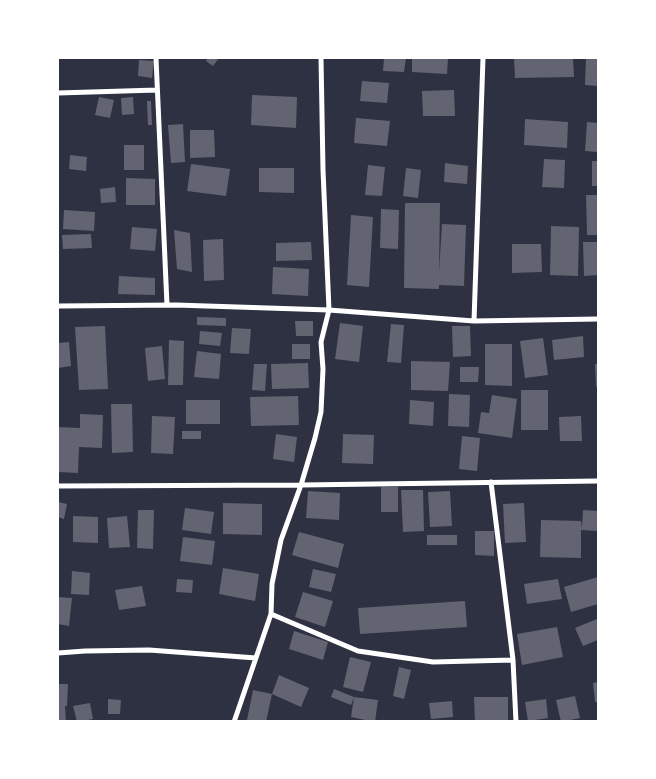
<!DOCTYPE html>
<style>
body{margin:0}
#map{position:relative;width:656px;height:779px;overflow:hidden;background:#2d3142;font-family:"Nunito Sans",sans-serif}
canvas{display:block}
.frame{position:absolute;inset:0;border:59px solid #fff;pointer-events:none}
</style>
<div id="map">
<canvas width="656" height="779"></canvas>
<div class="frame"></div>
</div>
<script>
const context = document.querySelector('canvas').getContext('2d');
context.lineJoin = 'round';
function fillPath(path, color) { context.fillStyle = color; context.fill(path, 'evenodd'); }
function strokePath(path, color, width, dash) { context.strokeStyle = color; context.lineWidth = width; context.lineCap = dash ? 'butt' : 'round'; context.setLineDash(dash || []); context.stroke(path); }
fillPath(new Path2D(`
 M208 58H219L213 66 206 61Z
 M384 58H406L404 72 383 71Z
 M412 58H448L447 74 412 72Z
 M514 58H573L574 77 515 78Z
 M586 58 598 59V86L585 85Z
 M139 60 154 61 152 78 138 76Z
 M362 81 389 83 387 103 360 101Z
 M454 90 455 116H423L422 91Z
 M252 95 297 97 296 128 251 125Z
 M99 97 114 100 110 118 95 115Z
 M133 97 134 114 122 115 121 98Z
 M147 101H151L152 125H148Z
 M356 118 390 121 387 146 354 143Z
 M525 119 568 122 567 148 524 145Z
 M587 122 598 123 597 152 585 151Z
 M183 124 185 162 171 163 168 125Z
 M190 130H214L215 157 190 158Z
 M124 145H144V170H124Z
 M70 155 87 157 86 171 69 169Z
 M544 159 565 160 564 188 542 187Z
 M592 161H598V186H592Z
 M445 163 468 166 467 184 444 182Z
 M191 164 230 169 226 196 187 191Z
 M368 165 385 167 382 196 365 195Z
 M259 168H294V193L259 192Z
 M406 168 421 170 418 198 403 196Z
 M126 178 155 179V205H126Z
 M115 187 116 202 101 203 100 189Z
 M586 195H598V235H587Z
 M405 203H440L439 272 442 224 466 225 464 286 439 285V289L404 288Z
 M381 209 399 210 398 249 380 248Z
 M64 210 95 212 94 231 63 229Z
 M351 215 373 217 369 287 347 285Z
 M551 226 579 227 578 276 550 275Z
 M132 227 157 229 155 251 130 249Z
 M174 230 190 233 192 272 177 269Z
 M91 234 92 248 63 249 62 235Z
 M223 239 224 280 204 281 203 240Z
 M311 242 312 260 276 261V243Z
 M583 242H598V275L584 276Z
 M512 244H541L542 272 512 273Z
 M273 267 309 269 308 296 272 294Z
 M119 276 155 278V295L118 294Z
 M197 317 226 318V326L197 325Z
 M295 321H313V336H296Z
 M340 323 363 326 359 362 335 359Z
 M391 324 404 325 401 363 387 362Z
 M105 326 108 389 79 390 75 327Z
 M452 326H470L471 356 453 357Z
 M232 328 251 329 249 354 230 353Z
 M200 331 222 333 220 346 199 344Z
 M583 336 584 357 554 360 552 340Z
 M543 338 548 375 525 378 520 341Z
 M169 340 184 341 183 385H168Z
 M69 342 71 366 58 368V343Z
 M292 344H310V359H292Z
 M485 344H512V386L485 385Z
 M162 346 165 379 148 381 145 348Z
 M197 351 221 354 219 379 194 377Z
 M411 361 450 362 448 391 411 390Z
 M308 363 309 388 272 389 271 364Z
 M254 364H267L265 391 252 390Z
 M595 364H598V387H596Z
 M460 367H479L478 382H460Z
 M521 390H548V430H521Z
 M449 394 470 395 469 427 448 426Z
 M492 395 517 399 512 438 478 433 481 412 489 413Z
 M298 396 299 425 251 426 250 397Z
 M186 400H220V424H186Z
 M410 400 434 402 433 426 409 424Z
 M111 404H132L133 452 112 453Z
 M80 414 103 415 102 448 79 447 78 473 58 472V427L80 428Z
 M152 416 175 417 173 454 151 453Z
 M581 416 582 441H560L559 417Z
 M182 431H201V439H182Z
 M276 434 297 437 294 462 273 459Z
 M343 434 374 435 373 464 342 463Z
 M462 436 480 438 477 471 459 469Z
 M381 487H398V512H381Z
 M401 490H423L424 531 403 532Z
 M308 491 340 493 339 520 306 518Z
 M450 491 452 526 430 527 428 492Z
 M58 502 67 504 64 519 58 517Z
 M223 503 262 504V535L223 534Z
 M524 503 526 542 505 543 503 504Z
 M185 508 214 512 211 534 182 530Z
 M138 510H154L153 549 137 548Z
 M583 510 598 511V519L597 531 581 530V558L540 557 541 520 581 521 582 528Z
 M73 516 98 517V543L73 542Z
 M127 516 130 547 109 548 107 518Z
 M475 531H494V556L475 555Z
 M299 532 344 544 338 568 292 555Z
 M427 535H457V545H427Z
 M183 537 215 541 212 565 180 561Z
 M223 568 259 574 255 601 219 594Z
 M313 569 336 574 331 592 309 587Z
 M72 571 90 573 89 595 71 594Z
 M598 577V604L571 612 564 587Z
 M177 579 193 580 192 593 176 592Z
 M558 579 562 599 527 604 524 584Z
 M142 586 146 606 119 610 115 590Z
 M303 592 333 601 325 627 295 617Z
 M58 597 72 598 69 626 58 624Z
 M465 601 467 627 360 634 358 608Z
 M597 619 598 622V640L583 646 575 628Z
 M557 627 563 657 522 665 517 634Z
 M294 631 328 642 323 660 289 649Z
 M350 657 371 662 363 692 343 687Z
 M399 667 411 670 404 699 393 696Z
 M279 675 309 688 301 707 272 694Z
 M598 682V702H595L593 683Z
 M58 684H68L67 706H65L66 722H58Z
 M334 689 354 697 351 705 331 697Z
 M253 690 272 694 266 722H255L247 720Z
 M575 696 580 718 561 722 556 700Z
 M354 697 378 700 375 722 351 717Z
 M474 697H508V722H475Z
 M108 699 121 700 120 714H108Z
 M546 699 548 718 528 721 525 702Z
 M452 701 453 717 431 719 429 703Z
 M90 703 93 719 77 722 73 706Z`), '#626471');
strokePath(new Path2D(`
 M156 58 167 305
 M58 93 157 90
 M58 306 176 305 329 310 474 321 598 319
 M474 321 483 58
 M491 482 513 660 516 722
 M58 486 301 485 598 481
 M271 614 358 651 433 662 513 660
 M58 653 85 651 149 650 256 658
 M234 722 271 614 272 584 281 540 301 485 315 438 321 412 323 369 321 342 329 310 323 170 321 58`), '#fff', 5);
</script>
